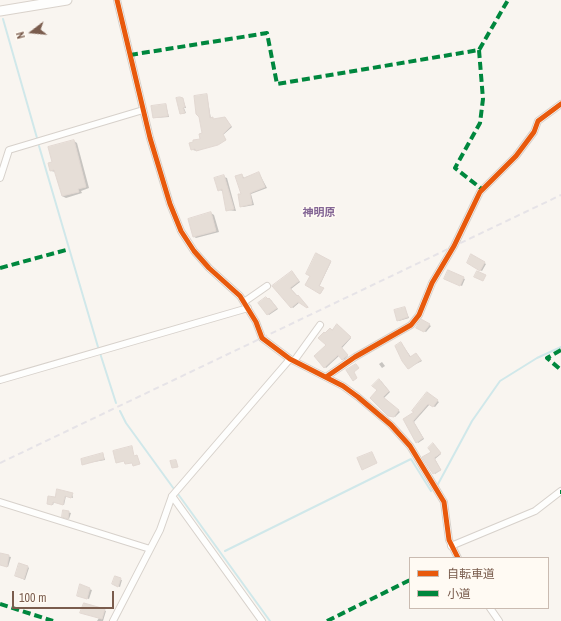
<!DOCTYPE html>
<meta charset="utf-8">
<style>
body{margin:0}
#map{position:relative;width:561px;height:621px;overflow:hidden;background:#f9f5f0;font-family:"Archivo Narrow","Noto Sans JP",sans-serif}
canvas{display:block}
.legend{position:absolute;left:409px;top:557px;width:140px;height:52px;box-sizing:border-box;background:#fffaf3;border:1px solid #cabbb1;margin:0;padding:5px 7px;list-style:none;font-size:12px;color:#7a5c4d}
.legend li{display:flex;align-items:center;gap:8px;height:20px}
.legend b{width:20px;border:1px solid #cabbb1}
.north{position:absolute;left:12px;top:12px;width:40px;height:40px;-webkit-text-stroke:3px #fffaf3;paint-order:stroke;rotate:254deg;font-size:11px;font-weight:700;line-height:16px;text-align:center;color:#7a5c4d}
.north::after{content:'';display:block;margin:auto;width:14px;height:18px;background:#7a5c4d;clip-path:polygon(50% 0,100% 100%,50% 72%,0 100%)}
.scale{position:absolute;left:12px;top:591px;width:102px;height:18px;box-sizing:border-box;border:2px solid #7a5c4d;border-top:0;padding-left:5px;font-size:12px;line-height:14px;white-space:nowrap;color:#7a5c4d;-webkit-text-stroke:3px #fffaf3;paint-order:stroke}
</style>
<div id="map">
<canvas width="561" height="621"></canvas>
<ul class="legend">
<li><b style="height:5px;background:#e8590c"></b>自転車道</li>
<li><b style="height:5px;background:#00873e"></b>小道</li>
</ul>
<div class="north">N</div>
<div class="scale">100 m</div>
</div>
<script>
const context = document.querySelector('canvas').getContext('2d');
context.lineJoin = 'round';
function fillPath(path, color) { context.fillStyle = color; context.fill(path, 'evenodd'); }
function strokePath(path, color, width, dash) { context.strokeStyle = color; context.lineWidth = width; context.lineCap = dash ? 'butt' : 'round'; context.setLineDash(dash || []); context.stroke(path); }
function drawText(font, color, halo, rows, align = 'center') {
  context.font = font + ' "Archivo Narrow","Noto Sans JP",sans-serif'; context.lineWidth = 3; context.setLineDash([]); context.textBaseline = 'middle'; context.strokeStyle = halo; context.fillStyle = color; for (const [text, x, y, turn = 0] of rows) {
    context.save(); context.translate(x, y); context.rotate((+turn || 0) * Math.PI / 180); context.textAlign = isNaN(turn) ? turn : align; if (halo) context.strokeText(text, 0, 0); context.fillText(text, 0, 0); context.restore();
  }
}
fillPath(new Path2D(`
 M207 95 211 119 214 120 226 119 232 127 223 135 226 140 197 151 193 150 203 134Z
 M183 99 186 108H184L186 113 182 114 181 113Z
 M166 105 169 117 154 118Z
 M74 141 77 143 89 188 81 191 82 193 66 198 62 196 56 172 51 171 54 162Z
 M259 173 267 188 251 194 254 205 243 207 241 206 242 194 236 176 242 175 245 179Z
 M224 177 227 178 236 211 227 210 223 191 219 190Z
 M211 213 214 215 219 232 196 238 193 236Z
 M316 255 331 262 319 287 323 289 321 293 306 284 311 275Z
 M472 255 486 264 482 271 468 262Z
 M449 272 465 279 462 286 446 278Z
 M293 273 300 282 291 289 309 308 300 302 293 308 292 307 273 286Z
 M268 299 271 300 278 309 269 315 268 314Z
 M405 308 409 318 399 321 398 320Z
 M422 320 431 326 426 332 418 327Z
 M339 326 351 338 342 348 348 356 344 360 340 355 326 368 325 367 328 345 332 331Z
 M401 343 411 357 416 354 422 361 408 368Z
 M382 362 385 366 382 368 379 364Z
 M381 381 390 392 384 398 400 412 395 417 382 410 378 390Z
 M427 394 439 402 435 407 430 404 414 422 424 439 418 443 404 419 415 412Z
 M434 445 441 454 435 459 441 470 435 474Z
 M103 454 105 460 83 464Z
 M72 493 73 498 66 496 64 505 54 502 53 505 49 504 56 498Z
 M64 511 71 513 69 519 64 517Z
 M0 554 11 557 8 567 0 564Z
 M28 567 29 568 25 580 16 576Z
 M115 577 122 580 120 587 114 585Z
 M81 586 92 590 89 599 79 596Z
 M104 610 106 611 103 621H97Z`), '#0003');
strokePath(new Path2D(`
 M3 19 37 138
 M39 146 98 347
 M100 353 116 403
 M120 411 126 423 174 489
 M437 486 472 421 500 381 537 358 561 347
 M178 494 270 621
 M225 551 411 459 431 491`), '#d0e8ea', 2);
const building = new Path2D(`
 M207 94 210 118 213 117V119L225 117 231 126 223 134 226 140 218 145 196 151 195 149 191 150 189 143 193 142V140L200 139 199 134 202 133 199 117 196 114 194 96Z
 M180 97 183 98 185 107 183 108 185 113 180 114 176 98Z
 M166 104 168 116 153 118 151 106Z
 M74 140 86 187 78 189 79 192 62 196 54 170 50 171 48 163 52 162 48 147Z
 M259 172 265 187 250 193 252 204 240 207 238 194H241L235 176 242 174 243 178Z
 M224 175 234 209 226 211 222 189 218 191 214 178Z
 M211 212 216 231 193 237 188 219Z
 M316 253 331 261 319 286 324 288 320 294 305 285 310 276 306 274Z
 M471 254 485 262 480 271 467 263Z
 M448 270 464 277 460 286 444 279Z
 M292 271 299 281 290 288 297 296 298 295 308 307 307 308 298 302 291 308 272 286Z
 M477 271 486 275 483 281 474 277Z
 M266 297 268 299 269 298 277 308 267 315 258 303Z
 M405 307 408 317 397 321 394 310Z
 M421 319 430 324 424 332 416 328Z
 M337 324 351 337 341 347 348 355 342 360 338 355 324 368 314 356 326 345 318 338 324 332 325 333 330 328 332 330Z
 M401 342 410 357 416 353 421 360 410 368 408 369 402 361 395 346Z
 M356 364 359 368 354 372 357 378 353 381 346 370Z
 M379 379 389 391 383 397 399 410 394 417 388 416 370 398 377 390 372 386Z
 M427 392 438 400 433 407 428 404 413 421 423 438 416 443 403 419 414 412 412 411Z
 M433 443 441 453 434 458 441 470 433 474 422 457 431 452 428 448Z
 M132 446 134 456 137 455 140 464 133 466 132 463 125 464 124 461 116 463 113 451Z
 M372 452 377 463 362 470 357 458Z
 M103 453 104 459 82 465 81 459Z
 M176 460 178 467 172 468 170 461Z
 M57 489 73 493 71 498 65 496 63 505 53 502 52 505 47 504 48 496 55 497Z
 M63 510 69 511 68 519 62 517Z
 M0 553 9 555 7 567 0 565Z
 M19 563 28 566 24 579 15 576Z
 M115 576 121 578 118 587 112 584Z
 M80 584 90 588 87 599 77 596Z
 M84 603 105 609 102 619 80 613Z`);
fillPath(building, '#e6ded7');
strokePath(building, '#e2d8d2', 1);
const minor = new Path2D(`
 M117 0 150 138 170 204 181 231 194 251 209 268 240 296 256 322 262 338 290 359 343 386 358 397 391 425 410 446 444 502 449 540 458 558
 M0 178 9 150 143 110
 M244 302 267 286
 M294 361 320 325
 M326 377 355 357 411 325 419 315 432 283 454 246 480 192 516 156 534 132 538 121 561 104
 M0 380 248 308
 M172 496 262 621
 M0 502 150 549
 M451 546 535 511 561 491
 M490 608 499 621
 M113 621 160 530 172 496 290 359`);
const secondary = new Path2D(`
 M0 11 67 0`);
strokePath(minor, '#d7d1cb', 8);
strokePath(secondary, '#d9d2cb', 11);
strokePath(minor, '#fefefd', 6);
strokePath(secondary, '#fefefd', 9);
strokePath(new Path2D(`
 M0 463 561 195`), '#e6e3e7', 2, [6, 4]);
strokePath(new Path2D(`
 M479 50 483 99 480 123 455 168 483 190
 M130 55 267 33 277 84 479 50 508 0
 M0 268 66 250
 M561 350 547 358 561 370
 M560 492H561
 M0 604 53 621
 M327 621 410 580`), '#00873e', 4, [8, 4]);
strokePath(new Path2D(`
 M117 0 150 138 170 204 181 231 194 251 209 268 240 296 256 322 262 338 290 359 343 386 358 397 391 425 410 446 444 502 449 540 458 558
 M326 377 355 357 411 325 419 315 432 283 454 246 480 192 516 156 534 132 538 121 561 104`), '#e8590c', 5);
drawText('bold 11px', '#846695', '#fffaf3', [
 ["神明原",319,213]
]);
</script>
